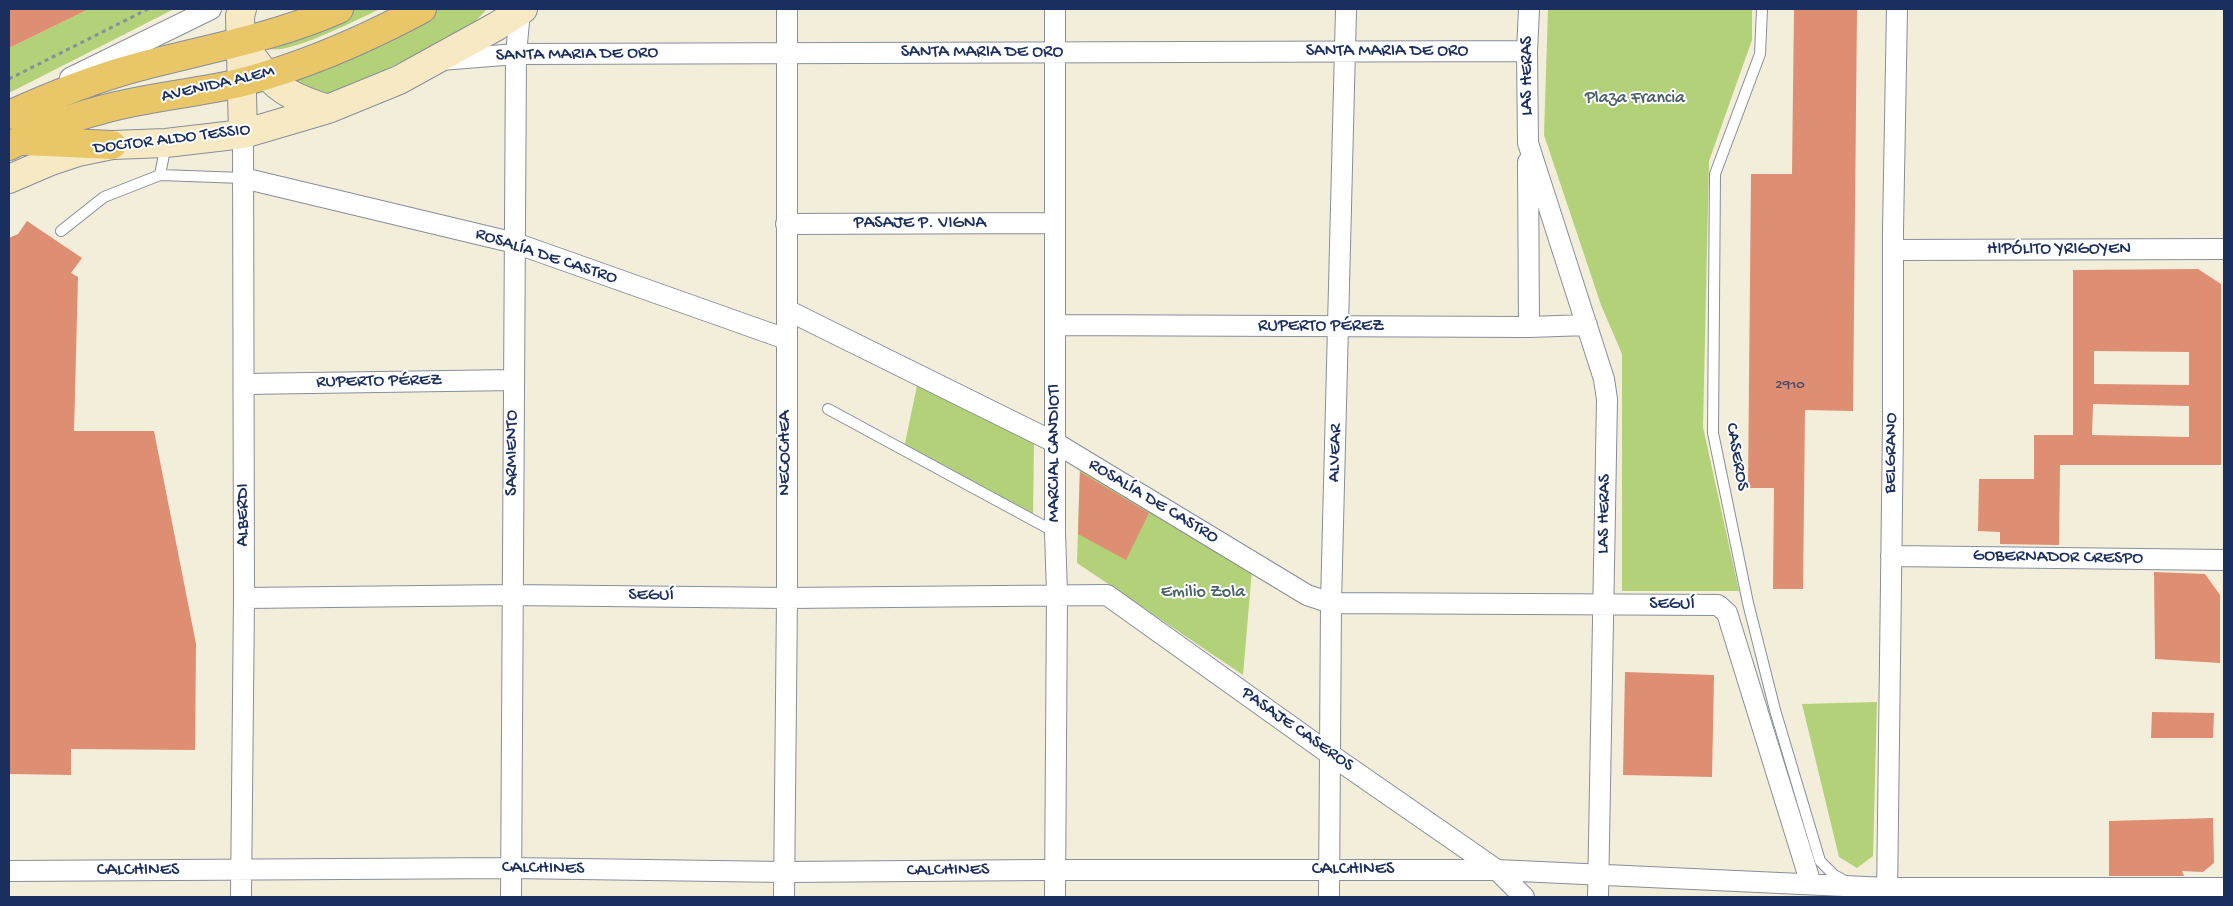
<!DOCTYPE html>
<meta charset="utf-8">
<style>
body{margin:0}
#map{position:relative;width:2233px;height:906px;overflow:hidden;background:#f3eeda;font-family:"Gochi Hand",sans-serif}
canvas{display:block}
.frame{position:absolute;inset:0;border:10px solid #1b2f5e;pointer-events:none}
</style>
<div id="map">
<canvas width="2233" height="906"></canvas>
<div class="frame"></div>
</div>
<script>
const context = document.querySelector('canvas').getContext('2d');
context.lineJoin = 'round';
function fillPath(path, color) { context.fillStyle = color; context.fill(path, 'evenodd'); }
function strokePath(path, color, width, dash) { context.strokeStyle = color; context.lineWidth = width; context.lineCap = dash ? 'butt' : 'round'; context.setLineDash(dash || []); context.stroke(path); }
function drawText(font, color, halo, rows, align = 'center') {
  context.font = font + ' "Gochi Hand",sans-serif'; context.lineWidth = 4; context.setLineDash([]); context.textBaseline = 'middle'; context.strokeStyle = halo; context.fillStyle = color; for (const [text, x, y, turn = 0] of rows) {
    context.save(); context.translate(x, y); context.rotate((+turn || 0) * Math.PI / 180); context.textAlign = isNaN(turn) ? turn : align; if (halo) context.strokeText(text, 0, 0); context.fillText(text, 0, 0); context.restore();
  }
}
fillPath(new Path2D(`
 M89 9H174L9 93V48Z
 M356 9H380C358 19 291 54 270 49L269 45Z
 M433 9H487L469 28 355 85 328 94 300 89 282 76Z
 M1548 9H1752V40L1709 161 1703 427 1739 591H1622V354L1601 305 1544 135Z
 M918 381 1034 439 1033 519 904 448Z
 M1080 464 1252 570 1243 675 1077 563Z
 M1877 702 1873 856 1857 868 1839 857 1802 704Z`), '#b3d178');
fillPath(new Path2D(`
 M9 9H89L9 48Z
 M1794 9H1857L1853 411 1805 410 1803 589H1773L1774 488H1748L1751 174H1792Z
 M27 221 82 258 71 273 78 277 74 431H154L196 644 195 750 71 749V775L9 774V238L18 234Z
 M2198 269 2221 284V465H2060L2059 545 2000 544V532L1978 531 1979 479H2034V435H2073V270ZM2094 351 2189 352V385L2094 384ZM2093 404 2189 406V437L2092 435Z
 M1080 472 1149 513 1126 560 1078 534Z
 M2154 572 2205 574 2220 595V663L2155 659Z
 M1625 672 1714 675 1712 777 1623 775Z
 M2152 712 2214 713 2213 738H2151Z
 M2213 818 2214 863 2203 872 2182 871 2184 876H2109V821Z`), '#dd8e73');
const lane = new Path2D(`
 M1762 9 1760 54 1715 174 1713 433 1748 603 1775 710 1820 861 1834 875 1845 881
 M160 175 243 178
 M61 231 104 197 160 175 166 144
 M828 409 1055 532`);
const street = new Path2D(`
 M1529 9 1527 51 1528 143 1604 379 1607 399 1598 897
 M441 60 516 54 1527 51
 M70 78 211 9
 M1528 162 1529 327
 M243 178 515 243 786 339
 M786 224 1054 223
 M1893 250 2224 249
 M787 310 1054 442 1307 595 1331 603 1718 605 1727 613 1811 884
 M1055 325 1529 327 1587 325
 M244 384 514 380
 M1891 556 2224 560
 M244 598 512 595 787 598 1107 595 1331 755 1497 870 1524 897
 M9 871 511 868 784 872 1043 870H1497L1888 888H2224
 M241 897 244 598 243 134
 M511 897 516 54 520 11
 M784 897 787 598V9
 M1055 897 1057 594 1055 532V9
 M1329 897 1331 603 1346 9
 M1887 897 1893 425V230L1897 9`);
const secondary = new Path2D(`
 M242 9 240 16 243 134
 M253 58C276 90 291 97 328 109
 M9 179 51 161 78 152 112 145 166 143 243 134 328 109 399 80 497 26 523 9`);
const highway = new Path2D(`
 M9 115C51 96 93 79 138 67 205 49 274 38 339 9
 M25 141 112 145
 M9 146C37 132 66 119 97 111 144 97 195 94 243 82 304 66 366 39 422 9`);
strokePath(lane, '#878e9c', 12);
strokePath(street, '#878e9c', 22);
strokePath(secondary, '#878e9c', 30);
strokePath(highway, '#878e9c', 30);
strokePath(new Path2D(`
 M9 79 148 9`), '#878e9c', 3, [4, 4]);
strokePath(lane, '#fff', 10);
strokePath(street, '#fff', 20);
strokePath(secondary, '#f6e9c3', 28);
strokePath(highway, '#e9c769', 28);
drawText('15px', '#4c4763', null, [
 ["2910",1790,386]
]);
drawText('18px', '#1b2f5e', '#fff', [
 ["SANTA MARIA DE ORO",1387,52],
 ["SANTA MARIA DE ORO",982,53],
 ["SANTA MARIA DE ORO",577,55,-1],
 ["LAS HERAS",1528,76,-90],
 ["AVENIDA ALEM",218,85,-13],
 ["DOCTOR ALDO TESSIO",172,140,-7],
 ["PASAJE P. VIGNA",920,224],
 ["HIPÓLITO YRIGOYEN",2059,250],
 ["ROSALÍA DE CASTRO",546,257,18],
 ["RUPERTO PÉREZ",1321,327],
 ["RUPERTO PÉREZ",379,382,-1],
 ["SARMIENTO",513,453,-90],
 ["NECOCHEA",786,453,-90],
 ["MARCIAL CANDIOTI",1055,453,-90],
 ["ALVEAR",1336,453,-88],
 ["BELGRANO",1892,453,-89],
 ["CASEROS",1736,457,80],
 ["ROSALÍA DE CASTRO",1153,502,31],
 ["LAS HERAS",1605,514,-89],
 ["ALBERDI",244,515,-90],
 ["GOBERNADOR CRESPO",2058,558,1],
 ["SEGUÍ",651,596,1],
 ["SEGUÍ",1672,605],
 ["PASAJE CASEROS",1297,730,35],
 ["CALCHINES",543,869,1],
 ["CALCHINES",1353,870],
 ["CALCHINES",138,871],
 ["CALCHINES",948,871,-1]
]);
drawText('18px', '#496066', '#fff', [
 ["Plaza Francia",1635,99],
 ["Emilio Zola",1203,593]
]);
</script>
